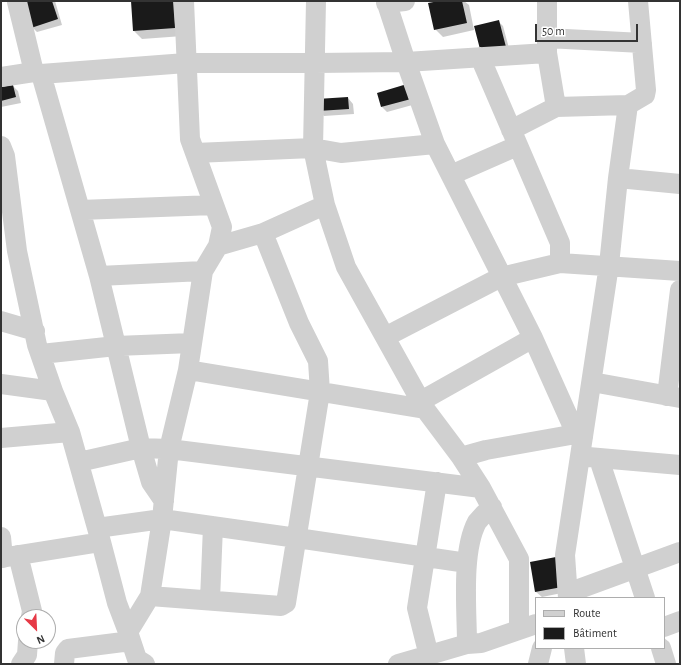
<!DOCTYPE html>
<meta charset="utf-8">
<style>
body{margin:0}
#map{position:relative;width:681px;height:665px;overflow:hidden;background:#fff;font-family:"Alegreya Sans",sans-serif}
canvas{display:block}
.frame{position:absolute;inset:0;border:2px solid #333;pointer-events:none}
.legend{position:absolute;left:535px;top:597px;width:130px;height:52px;box-sizing:border-box;background:#fff;border:1px solid #adadad;margin:0;padding:5px 7px;list-style:none;font-size:12px;color:#333}
.legend li{display:flex;align-items:center;gap:8px;height:20px}
.legend b{width:20px;border:1px solid #adadad}
.north{position:absolute;left:16px;top:609px;width:40px;height:40px;box-sizing:border-box;background:#fff;border:1px solid #adadad;border-radius:50%;rotate:156deg;font-size:11px;font-weight:700;line-height:16px;text-align:center;color:#333}
.north::after{content:'';display:block;margin:auto;width:14px;height:18px;background:#e63946;clip-path:polygon(50% 0,100% 100%,50% 72%,0 100%)}
.scale{position:absolute;left:535px;top:24px;width:103px;height:18px;box-sizing:border-box;border:2px solid #333;border-top:0;padding-left:5px;font-size:12px;line-height:14px;white-space:nowrap;color:#333;-webkit-text-stroke:3px #fff;paint-order:stroke}
</style>
<div id="map">
<canvas width="681" height="665"></canvas>
<div class="frame"></div>
<ul class="legend">
<li><b style="height:5px;background:#d0d0d0"></b>Route</li>
<li><b style="height:11px;background:#1a1a1a"></b>Bâtiment</li>
</ul>
<div class="north">N</div>
<div class="scale">50 m</div>
</div>
<script>
const context = document.querySelector('canvas').getContext('2d');
context.lineJoin = 'round';
function fillPath(path, color) { context.fillStyle = color; context.fill(path, 'evenodd'); }
function strokePath(path, color, width, dash) { context.strokeStyle = color; context.lineWidth = width; context.lineCap = dash ? 'butt' : 'round'; context.setLineDash(dash || []); context.stroke(path); }
fillPath(new Path2D(`
 M24 1H55L62 25 37 32 32 27Z
 M132 1H176L183 36 142 39 134 31Z
 M444 1H464L469 5 474 30 443 37 435 29Z
 M498 21 503 26 510 52 487 58Z
 M13 86 18 91 21 103 1 107V88Z
 M407 86 416 104 387 112 382 107Z
 M348 98 353 104 354 114 324 116 319 111Z
 M531 563 567 592 542 597 536 592Z`), '#0003');
fillPath(new Path2D(`
 M23 1H52L58 19 31 28Z
 M131 1H173L175 28 133 31Z
 M439 1H462L467 23 434 30 428 3Z
 M499 20 506 47 481 53 474 26Z
 M407 84 411 99 381 107 377 93Z
 M13 85 16 97 1 101V87Z
 M348 97 349 109 318 111 317 99Z
 M556 557 562 587 535 592 530 562Z`), '#1a1a1a');
strokePath(new Path2D(`
 M316 1 313 148 325 205 346 267 425 409 461 457 481 488 519 559V629
 M386 1 406 62 435 144 533 338 576 434
 M547 1V53L556 107
 M17 2 34 72
 M386 3 405 1
 M547 38 642 43
 M480 57 560 243V263
 M41 74 99 276 141 448 151 482 164 501
 M1 77 34 72 41 74 186 63H315L406 62 547 53
 M511 130 556 107 628 105 645 95 646 90 638 1
 M1 146 5 156 17 251 37 345 53 391 70 432 101 542 117 603 128 632 137 659 145 664
 M195 153 313 148 341 153 435 144
 M451 175 517 146
 M618 178 680 184
 M80 210 214 205
 M218 246 263 233 325 205
 M99 276 203 271
 M1 321 35 331
 M385 337 501 277 560 263 680 271
 M41 354 116 346 192 343
 M188 370 425 409
 M592 382 680 398
 M1 384 53 391
 M667 396 680 290
 M421 401 533 338
 M1 438 70 432
 M461 457 486 450 576 434 583 437
 M588 457 680 465
 M599 459 645 598
 M79 462 141 448 169 449 481 488
 M97 528 162 519 297 538 467 563
 M1 537 3 558
 M18 555 32 611 31 617
 M1 558 101 542
 M568 593 680 552
 M150 596 281 606 286 603 320 392 318 361 299 323 263 233
 M568 598 565 555 609 265 618 178 628 105
 M210 600 213 526
 M664 627 680 621
 M128 632 150 596 162 519 169 449 188 370 203 271 218 246 222 227 190 139 184 1
 M467 644C467 611 461 552 477 522 481 517 487 511 492 507
 M574 648 576 664
 M661 648 666 664
 M429 656 417 608 437 482
 M21 664 27 655 28 641
 M64 664 65 653 68 649 131 641
 M398 664 467 644 481 643 536 624
 M538 664 542 648`), '#d0d0d0', 20);
</script>
